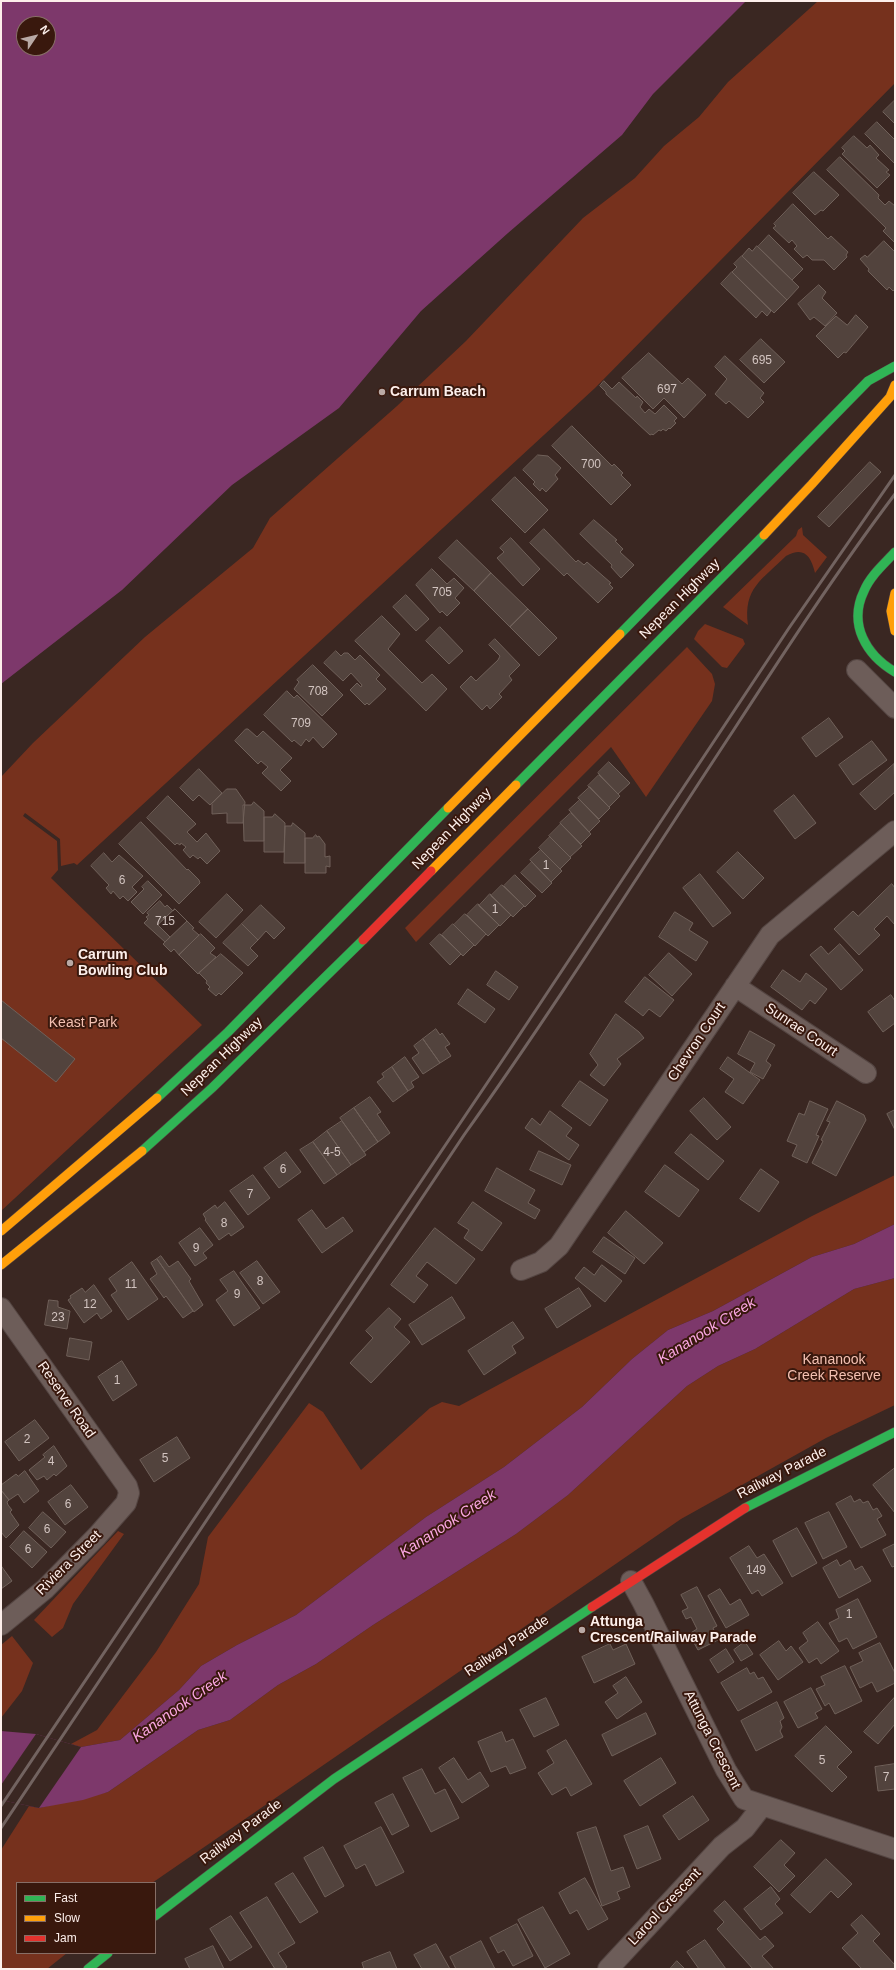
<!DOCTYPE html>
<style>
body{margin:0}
#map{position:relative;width:896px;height:1970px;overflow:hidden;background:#3a2722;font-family:Arial,sans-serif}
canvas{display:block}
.frame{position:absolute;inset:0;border:2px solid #fdefeb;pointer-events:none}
.legend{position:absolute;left:16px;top:1882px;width:140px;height:72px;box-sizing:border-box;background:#39180d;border:1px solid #876e66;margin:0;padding:5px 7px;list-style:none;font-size:12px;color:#fdefeb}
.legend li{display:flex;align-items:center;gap:8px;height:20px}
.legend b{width:20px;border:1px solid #876e66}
.north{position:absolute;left:16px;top:16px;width:40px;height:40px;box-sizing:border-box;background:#39180d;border:1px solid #876e66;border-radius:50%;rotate:55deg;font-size:11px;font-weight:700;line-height:16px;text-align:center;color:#fdefeb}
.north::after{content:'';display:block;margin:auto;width:14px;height:18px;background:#b9a9a5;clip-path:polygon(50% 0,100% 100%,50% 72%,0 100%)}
</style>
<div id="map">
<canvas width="896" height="1970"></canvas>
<div class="frame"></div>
<ul class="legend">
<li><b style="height:5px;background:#30b455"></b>Fast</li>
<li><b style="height:5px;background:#ff9f0a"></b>Slow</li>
<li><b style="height:5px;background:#e5322d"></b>Jam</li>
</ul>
<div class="north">N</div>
</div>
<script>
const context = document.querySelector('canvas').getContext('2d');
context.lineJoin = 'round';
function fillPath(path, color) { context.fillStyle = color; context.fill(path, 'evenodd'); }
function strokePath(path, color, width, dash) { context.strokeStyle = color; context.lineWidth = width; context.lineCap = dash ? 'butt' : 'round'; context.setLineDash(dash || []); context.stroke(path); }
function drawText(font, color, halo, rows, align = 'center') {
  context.font = font + ' Arial,sans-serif'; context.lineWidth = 4; context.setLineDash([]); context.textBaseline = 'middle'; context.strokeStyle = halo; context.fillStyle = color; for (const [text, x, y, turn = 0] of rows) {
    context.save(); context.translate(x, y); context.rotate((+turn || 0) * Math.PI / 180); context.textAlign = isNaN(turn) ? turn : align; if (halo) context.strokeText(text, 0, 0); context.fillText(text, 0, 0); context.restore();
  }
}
fillPath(new Path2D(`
 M818 1H895V83L595 388 77 865 74 863 61 866 60 839 25 813 23 816 57 841 58 870 51 878 202 1025 1 1211V777L33 743 145 637 253 548 270 518 397 406 466 341 583 218 635 178 664 146 699 117 728 82Z
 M802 527 803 535 827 557 815 573C811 556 804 546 786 556 762 580 743 588 748 625L723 607 796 536 798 530Z
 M705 624 743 639 745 644 727 668 722 667 694 639 698 631Z
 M687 647 712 674 715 684 712 701 646 797 611 747 416 942 405 928Z
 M895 1175V1224L854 1244 812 1257 713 1311 668 1330 632 1359 582 1407 504 1467 426 1517 296 1615 237 1645 201 1666 179 1690 120 1740 81 1747 71 1744 97 1730 156 1652 199 1584 208 1537 309 1403 323 1412 361 1470 430 1408 442 1402 459 1406 812 1216Z
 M895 1278V1405L826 1438 681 1519 152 1883H17V1953H67L47 1969H1V1850L29 1806 39 1808 108 1792 198 1730 230 1720 278 1685 316 1664 373 1625 516 1534 568 1495 687 1386 718 1366 755 1349 854 1289Z
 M118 1531 124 1534 73 1604 63 1628 52 1637 34 1620Z
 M12 1636 33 1663 22 1691 1 1718V1645Z`), '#76311d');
fillPath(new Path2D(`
 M1 1H746L653 94 622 135 508 233 421 311 339 408 232 485 122 590 1 684ZM24 24H48V48H24Z
 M895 1224V1278L854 1289 755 1349 718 1366 687 1386 568 1495 516 1534 373 1625 316 1664 278 1685 230 1720 198 1730 108 1792 83 1800 39 1808 1 1800V1731L36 1734 81 1747 120 1740 179 1690 201 1666 237 1645 296 1615 426 1517 504 1467 582 1407 632 1359 668 1330 713 1311 812 1257 854 1244Z`), '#7d386b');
fillPath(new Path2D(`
 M36 1734 81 1747 39 1808 1 1800V1785Z`), '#3a2722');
const building = new Path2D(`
 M895 100V124L883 112Z
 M877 122 895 140V164L865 134Z
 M854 136 867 148 870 145 879 155 876 158 889 170 886 172 890 175 877 188 842 154 845 151 842 148Z
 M840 157 879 195 878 198 885 205 889 201 895 206V243L883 231 886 228 827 170Z
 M814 172 839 195 823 211 821 210 815 215 793 193Z
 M793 204 828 239 831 236 848 252 846 255 847 257 834 270 824 260H812L807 255 803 258 794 249 797 246 792 240 789 243 773 228 776 226 774 224Z
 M769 235 803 269 792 280 758 247Z
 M884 241 895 252V289L893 291 889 287 887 290 868 271 869 269 860 259 865 255 867 257Z
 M757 246 799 287 787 300 742 256 749 248 752 251Z
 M742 256 787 300 774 313 732 272 737 267 734 264Z
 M732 272 771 311 767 316 762 311 756 318 721 284Z
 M819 285 826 292 822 298 837 313 825 326 814 317 810 320 798 304Z
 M856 315 868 327 846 353 844 352 838 358 816 336 836 316 847 325Z
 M761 339 785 362 764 383 740 360Z
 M649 353 682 384 688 378 706 395 684 418 664 398 653 409 622 378Z
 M725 356 764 393 760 398 764 402 748 418 729 401 726 404 715 394 727 379 715 367Z
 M604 381 612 389 619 382 636 398 637 396 643 402 640 407 645 413 649 409 655 414 664 405 677 418 674 421 676 423 670 429 669 428 666 431 663 429 661 431 659 430 653 435 652 434 650 435 606 394V392L600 386Z
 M572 426 612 466 614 464 623 473 621 475 631 485 611 505 552 446Z
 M538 455 548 456 561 468 555 475 558 479 546 492 542 488 540 491 533 484 535 482 523 470Z
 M870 462 881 472 829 527 818 517Z
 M515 477 548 510 525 533 492 500Z
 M594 520 617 540 615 541 623 549 620 552 634 565 621 578 611 567 612 565 580 534Z
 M544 529 576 562 578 560 584 565 587 562 611 583 609 584 613 588 598 603 567 573 564 576 530 543Z
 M511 538 540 569 523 586 497 558 504 552 500 548Z
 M457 540 491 573 474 591 439 558Z
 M432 569 447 584 454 578 464 588 455 598 460 603 447 616 442 611 440 613 416 585Z
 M491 573 528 609 510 627 474 591Z
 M406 595 429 619 416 631 393 607Z
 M528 609 557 638 539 656 510 627Z
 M382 616 400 634 388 649 422 683 432 674 447 689 426 711 355 641Z
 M440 627 463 651 449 664 426 641Z
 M495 639 520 665 509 676 512 680 499 694 502 697 490 709 487 705 482 710 460 687 471 676 476 681 498 660 500 656 489 645Z
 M336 651 341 656 344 653H348L355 660 360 655 380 675 376 679 386 689 369 705 367 703 365 705 350 690 357 683 361 687 362 685 351 673 343 681 324 663Z
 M313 665 343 695 322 716 294 689 299 682 297 680Z
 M287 691 294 698 297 695 337 734 323 748 313 737 309 742 306 739 301 746 294 740 292 742 264 715Z
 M829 718 843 737 816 757 802 738Z
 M246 729H248L257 737 263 731 292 758 280 770 291 781 281 791 262 773 268 767 261 761 258 764 235 741Z
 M872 741 887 760 853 785 839 765Z
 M609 762 630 783 618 794 598 773Z
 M894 764 895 792 875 810 860 794Z
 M199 769 222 793 210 805 199 795 193 801 180 788Z
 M599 775 620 796 609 807 588 786Z
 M590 787 610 808 599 819 578 798Z
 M227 789H236L245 802 243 823H227V813L212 814V804Z
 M794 795 816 823 795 839 774 811Z
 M168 796 196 824 187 832 197 842 206 833 220 851 207 864 200 857 198 859 193 855 190 858 183 850 186 847 181 843 180 845 177 843 175 845 147 818Z
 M580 800 600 821 589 832 569 810Z
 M254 802 264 811V841H244L243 805H251Z
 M571 813 591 834 581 844 560 823Z
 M275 814 285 823 284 852H264V817H272Z
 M141 822 187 870 188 869 199 880 200 883 179 904 119 844Z
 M293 823 305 833V863H284L285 826H291Z
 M561 824 582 846 570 857 549 836Z
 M316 835 317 837 319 836 325 844V857L330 856V867L326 866V873H305V838H312Z
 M550 837 571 858 560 869 539 848Z
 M541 850 562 871 551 882 530 860Z
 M738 852 764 878 743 899 717 872Z
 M104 853 112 862 119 855 143 876 132 887 137 892 128 901 123 896 120 899 113 891 111 894 106 888 109 885 91 866Z
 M532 862 552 883 542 893 521 873Z
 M700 874 731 913 713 927 683 888Z
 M515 875 536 896 525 907 504 886Z
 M148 881 162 895 143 914 131 902 144 889 142 887Z
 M892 884 895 888V925L887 916 874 929 880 935 859 955 834 929 853 911 858 916Z
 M502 885 524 906 513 917 491 896Z
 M227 894 243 910 216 938 199 922Z
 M490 894 511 915 500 926 479 906Z
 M160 901 165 907 167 905 173 911 175 909 187 921 165 942 144 923 148 919 146 917 149 915 147 913Z
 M478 904 499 925 488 936 467 915Z
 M261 905 285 928 274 939 266 931 258 940 242 924Z
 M175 909 194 928 192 929 199 935 179 955 174 949 171 952 163 944 170 937 158 925Z
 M675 912 693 923 689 930 708 942 696 961 659 937Z
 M465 914 486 934 475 946 454 925Z
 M242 924 258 940 250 948 258 956 248 966 223 943Z
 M453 924 474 945 463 956 442 935Z
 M201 934 215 948 210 953 216 957 198 974 179 955Z
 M440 934 461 954 450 965 430 944Z
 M840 944 863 970 841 990 810 955 821 946 828 954Z
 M669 953 692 974 672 996 649 975Z
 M221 954 243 973 221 995 219 993 216 996 208 989 210 987 206 983 207 981 199 973Z
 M783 970 800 982 806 973 827 989 815 1004 810 1000 802 1010 771 987Z
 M496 971 518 987 509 1000 487 985Z
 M645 977 674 1000 660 1017 649 1009 643 1016 625 1002Z
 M468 989 495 1009 485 1023 458 1004Z
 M891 995 895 1001V1023L883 1032 868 1012Z
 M1 1000 75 1059 56 1082 1 1038Z
 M616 1014 639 1032 644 1038 617 1059 621 1064 604 1086 590 1075 598 1065 590 1054Z
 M436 1029 440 1035 442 1033 450 1044 445 1047 451 1056 440 1063 423 1039Z
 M750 1031 775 1045 766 1061 771 1065 763 1079 750 1072 755 1063 738 1054Z
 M423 1039 440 1063 423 1074 412 1058 419 1053 414 1046Z
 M405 1057 419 1077 411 1082 414 1087 408 1091 392 1067Z
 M728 1057 760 1080 743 1104 725 1092 734 1079 720 1069Z
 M392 1067 408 1091 393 1102 377 1082 384 1077 382 1074Z
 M580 1081 608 1100 590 1126 562 1106Z
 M370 1097 381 1112 377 1114 390 1133 378 1142 354 1108Z
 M704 1098 731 1127 717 1140 690 1111Z
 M810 1101 828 1109 816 1135 819 1136 807 1163 792 1156 797 1145 787 1141 799 1113 804 1115Z
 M837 1101 864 1115 866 1120 836 1176 812 1163 823 1141 821 1140 830 1122 827 1121Z
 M354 1108 378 1142 364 1152 340 1118Z
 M895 1110V1130L887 1114Z
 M550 1111 572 1128 566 1136 579 1145 569 1160 525 1128 532 1118 540 1125Z
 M342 1121 366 1155 351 1165 327 1131Z
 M327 1131 351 1165 337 1175 313 1142Z
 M691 1134 724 1161 708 1180 675 1153Z
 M313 1142 337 1175 324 1184 300 1150Z
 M539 1151 571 1165 562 1185 530 1170Z
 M286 1152 301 1172 279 1188 264 1168Z
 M665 1165 699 1190 679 1217 645 1192Z
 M497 1168 535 1190 528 1203 540 1210 535 1219 485 1191Z
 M761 1169 779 1182 759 1212 740 1199Z
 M253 1175 270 1198 248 1215 230 1191Z
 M225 1202 244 1227 231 1236 229 1233 219 1240 205 1220 206 1219 203 1214 215 1205 217 1208Z
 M473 1202 502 1223 482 1251 464 1238 469 1230 458 1223Z
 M312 1210 326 1229 343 1217 353 1231 322 1253 298 1220Z
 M626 1211 663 1243 644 1264 608 1233Z
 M200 1228 213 1245 203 1253 207 1258 195 1266 179 1243Z
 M435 1228 475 1259 456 1284 427 1262 416 1276 428 1285 414 1303 391 1285Z
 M604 1237 635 1258 625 1274 593 1252Z
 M161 1256 169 1267 178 1261 191 1279 189 1281 203 1305 194 1312 157 1259Z
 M157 1259 193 1311 183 1318 166 1296 164 1298 150 1279 157 1274 151 1263Z
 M257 1261 280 1292 263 1304 240 1273Z
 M132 1262 158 1299 128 1320 111 1295 117 1291 109 1279Z
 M602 1265 622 1281 605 1302 575 1278 584 1267 594 1275Z
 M234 1271 260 1308 234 1326 216 1300 228 1291 220 1280Z
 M94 1285 112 1311 101 1319 97 1313 84 1323 68 1300 71 1298 70 1296 82 1288 85 1292Z
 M579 1288 591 1306 557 1328 545 1309Z
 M452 1297 465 1318 422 1345 409 1325Z
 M49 1300 58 1301V1307L70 1311 67 1329 45 1325Z
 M389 1308 401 1319 394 1327 410 1342 371 1383 350 1363 373 1338 366 1331Z
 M513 1322 524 1338 512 1346 516 1353 484 1375 468 1351Z
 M70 1338 92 1342 89 1360 67 1356Z
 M122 1361 137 1385 113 1401 98 1377Z
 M35 1420 49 1438 19 1461 5 1442Z
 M177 1437 190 1458 154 1482 140 1460Z
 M54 1446 67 1466 56 1476 54 1474 47 1480 44 1476 37 1480 29 1470 45 1457 43 1455Z
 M895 1468V1513L873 1485Z
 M25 1471 39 1491 24 1503 18 1494 9 1500 1 1490V1485L16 1474 18 1476Z
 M71 1485 88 1507 65 1525 48 1502Z
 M1 1490 9 1500 7 1502 8 1505 12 1510 10 1512 19 1525 6 1538 1 1532Z
 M851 1496 854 1502 860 1499 863 1503 868 1501 873 1510 877 1508 882 1516 877 1519 886 1535 861 1548 836 1504Z
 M43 1512 66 1532 51 1548 29 1528Z
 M829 1512 847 1547 823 1559 805 1523Z
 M797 1528 817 1563 792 1577 773 1541Z
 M24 1531 47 1552 32 1568 10 1547Z
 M895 1544V1566L892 1567 883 1550Z
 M749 1546 757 1558 764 1554 783 1583 762 1596 758 1590 752 1594 730 1558Z
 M837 1560 840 1566 850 1560 855 1570 862 1566 871 1581 839 1598 823 1568Z
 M2 1567 12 1581 1 1589V1568Z
 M697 1587 717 1626 713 1628 718 1640 698 1650 689 1634 697 1629 691 1617 686 1619 682 1611 688 1608 681 1595Z
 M720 1589 730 1605 740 1599 749 1615 726 1628 708 1596Z
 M858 1599 877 1637 853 1649 847 1638 839 1642 829 1623 839 1618 836 1610Z
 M818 1622 839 1651 821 1664 817 1658 809 1663 799 1648 808 1641 803 1633Z
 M779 1641 786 1651 791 1646 803 1662 778 1680 760 1655Z
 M745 1642 753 1654 741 1661 734 1650Z
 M880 1643 895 1673V1683L877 1692 872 1682 860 1688 850 1667 863 1661 859 1653Z
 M610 1644 613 1650 626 1644 635 1664 594 1683 582 1657Z
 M726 1649 734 1662 718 1673 710 1660Z
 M845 1666 862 1701 835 1714 829 1703 825 1706 816 1689 825 1685 821 1677Z
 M747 1668 750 1674 754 1672 758 1679 763 1677 772 1692 738 1711 721 1683Z
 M626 1677 642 1702 617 1719 605 1702 618 1693 613 1686Z
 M811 1688 822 1709 815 1713 818 1718 798 1728 784 1702Z
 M895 1697V1724L878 1744 864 1732Z
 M546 1698 559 1725 534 1737 520 1710Z
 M777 1702 784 1718 780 1721 782 1727 780 1731 783 1737 756 1751 741 1721Z
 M646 1713 656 1734 612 1756 602 1735Z
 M826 1726 852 1752 837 1767 847 1777 832 1792 795 1756Z
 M502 1732 506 1742 513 1739 526 1768 510 1774 506 1766 491 1772 478 1742Z
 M566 1740 592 1784 571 1796 566 1787 552 1795 538 1773 554 1763 547 1751Z
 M454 1758 468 1780 480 1772 489 1786 462 1803 439 1768Z
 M661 1758 676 1783 640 1806 624 1781Z
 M895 1764V1789L878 1791 875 1767Z
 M422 1769 435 1794 445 1789 459 1818 431 1832 403 1778Z
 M393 1794 409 1826 392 1835 375 1803Z
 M693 1796 709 1820 679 1840 663 1816Z
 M648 1826 661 1859 637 1869 624 1836Z
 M381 1827 404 1872 376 1886 365 1864 356 1869 344 1846Z
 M596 1827 611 1871 623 1867 630 1887 617 1892 620 1899 602 1906 577 1833Z
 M781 1840 795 1853 784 1865 795 1876 779 1892 754 1867Z
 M323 1847 344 1886 325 1897 304 1858Z
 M826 1859 852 1884 838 1898 831 1891 810 1913 791 1895Z
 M293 1873 318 1912 300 1923 275 1884Z
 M585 1878 608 1919 588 1930 577 1910 570 1914 559 1893Z
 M771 1887 780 1899 775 1904 783 1913 761 1930 744 1909Z
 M267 1897 295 1943 278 1953 287 1967 284 1969H275L240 1913Z
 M725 1901 760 1940 765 1936 774 1946 762 1956 774 1969H753L717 1929 724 1922 714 1911Z
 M543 1907 570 1954 545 1968 518 1920Z
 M862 1915 880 1934 873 1941 895 1965V1969H862L842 1948 858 1933 851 1925Z
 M231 1916 252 1947 230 1961 210 1929Z
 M517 1924 533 1956 513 1966 504 1950 498 1953 490 1938Z
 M705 1940 726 1969H699L687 1952Z
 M481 1941 495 1969H456L450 1957Z
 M436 1944 450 1969H422L414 1955Z
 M213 1946 224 1969H190L185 1959Z
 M390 1952 397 1969H364L362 1963Z
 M677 1961 685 1969H670Z`);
fillPath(building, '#52433d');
strokePath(building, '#70615a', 1);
const street = new Path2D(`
 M857 670 895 708
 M735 986 866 1073
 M521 1270 541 1262 559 1246 770 935 895 831
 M1 1308 127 1486 129 1493 126 1503 97 1536 45 1589 1 1625
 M631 1581 643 1603 726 1770 744 1799 895 1849
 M608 1969 722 1846 745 1828 762 1806`);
const fast = new Path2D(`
 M895 552C884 564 870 576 864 591 848 624 866 655 895 672
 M620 634 868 381 895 366
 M516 785 764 535
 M157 1098 228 1032 448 808
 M142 1151 212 1088 363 940
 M745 1508 895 1432
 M155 1916 334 1779 592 1607
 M88 1969 108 1953`);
const slow = new Path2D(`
 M764 535 812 484 890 397 895 385
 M895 593 891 611 895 631
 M448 808 620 634
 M431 871 516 785
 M1 1231 157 1098
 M1 1265 142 1151`);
const jam = new Path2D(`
 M363 940 431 871
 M592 1607 745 1508`);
strokePath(street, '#544542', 22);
strokePath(fast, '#544542', 10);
strokePath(slow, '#544542', 10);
strokePath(jam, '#544542', 10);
strokePath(street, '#6d5d59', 20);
strokePath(fast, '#30b455', 9);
strokePath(slow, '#ff9f0a', 9);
strokePath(jam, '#e5322d', 9);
strokePath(new Path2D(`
 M1 1806 510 1049 789 628 895 475
 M1 1828 464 1135C558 1003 644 866 733 731 785 651 837 571 895 494`), '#726360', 3);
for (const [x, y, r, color] of [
 [382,392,4,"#b9a9a5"],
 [70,963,4,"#b9a9a5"],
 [582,1630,4,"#b9a9a5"]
]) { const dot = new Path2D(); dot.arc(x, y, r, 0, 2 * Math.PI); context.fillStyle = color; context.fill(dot); strokePath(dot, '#39180d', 1.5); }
drawText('12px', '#d2c4c0', null, [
 ["695",762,361],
 ["697",667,390],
 ["700",591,465],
 ["705",442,593],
 ["708",318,692],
 ["709",301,724],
 ["1",546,866],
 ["6",122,881],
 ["1",495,910],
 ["715",165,922],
 ["4-5",332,1153],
 ["6",283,1170],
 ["7",250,1195],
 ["8",224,1224],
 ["9",196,1249],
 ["8",260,1282],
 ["11",131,1285],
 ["9",237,1295],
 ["12",90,1305],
 ["23",58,1318],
 ["1",117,1381],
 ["2",27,1440],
 ["5",165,1459],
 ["4",51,1462],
 ["6",68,1505],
 ["6",47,1530],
 ["6",28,1550],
 ["149",756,1571],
 ["1",849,1615],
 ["5",822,1761],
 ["7",886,1778]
]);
drawText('bold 14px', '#fdefeb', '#39180d', [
 ["Carrum Beach",390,392],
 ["Carrum",78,955],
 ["Bowling Club",78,971],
 ["Attunga",590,1622],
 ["Crescent/Railway Parade",590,1638]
], 'left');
drawText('14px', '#fdefeb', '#39180d', [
 ["Nepean Highway",680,599,-45],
 ["Nepean Highway",452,829,-46],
 ["Sunrae Court",801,1030,34],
 ["Chevron Court",697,1042,-56],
 ["Nepean Highway",222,1057,-44],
 ["Reserve Road",66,1400,55],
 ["Railway Parade",782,1473,-27],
 ["Riviera Street",69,1563,-45],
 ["Railway Parade",507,1646,-34],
 ["Attunga Crescent",712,1740,63],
 ["Railway Parade",241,1832,-37],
 ["Larool Crescent",665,1907,-47]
]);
drawText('14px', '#f4c1b2', '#39180d', [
 ["Keast Park",83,1023],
 ["Kananook",834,1360],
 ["Creek Reserve",834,1376]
]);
drawText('italic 15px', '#faa6e2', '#39180d', [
 ["Kananook Creek",707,1331,-32],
 ["Kananook Creek",448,1524,-33],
 ["Kananook Creek",180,1707,-35]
]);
</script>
